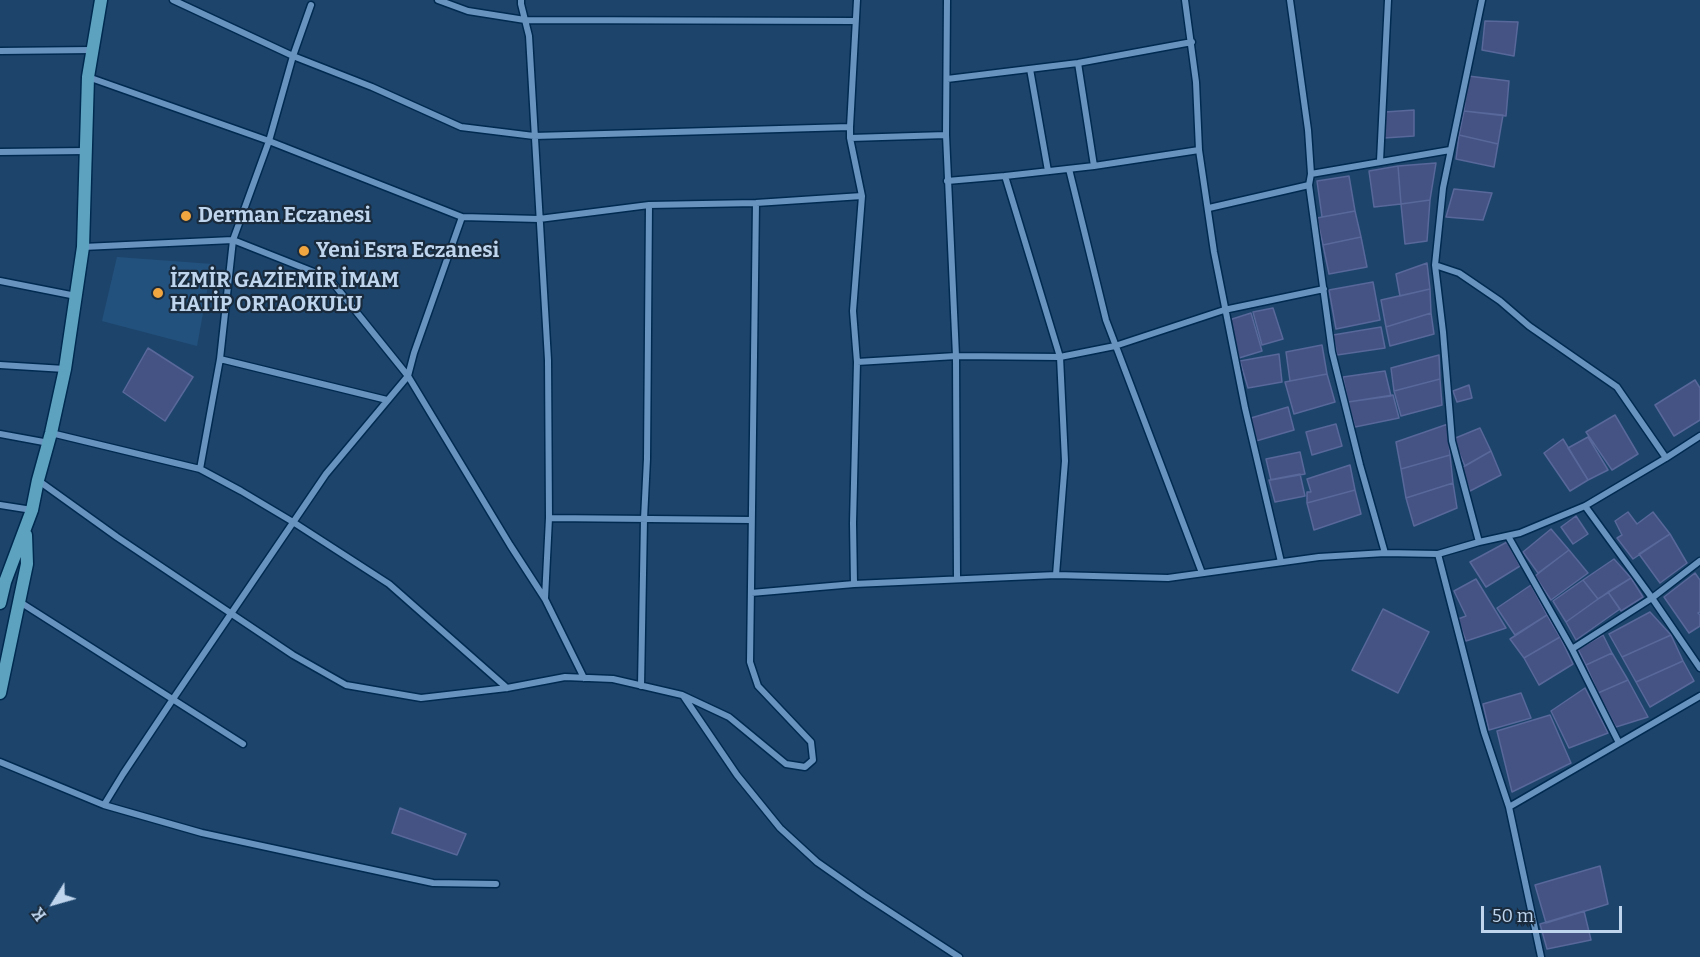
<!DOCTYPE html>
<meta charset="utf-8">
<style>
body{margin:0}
#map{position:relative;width:1700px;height:957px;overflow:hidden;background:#1d456c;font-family:Bitter,serif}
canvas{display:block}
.north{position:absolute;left:24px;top:873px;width:60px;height:60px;-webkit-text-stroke:4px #192b3d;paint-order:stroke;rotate:233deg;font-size:16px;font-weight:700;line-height:24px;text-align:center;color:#bfd5ed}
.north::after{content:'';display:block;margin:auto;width:21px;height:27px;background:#bfd5ed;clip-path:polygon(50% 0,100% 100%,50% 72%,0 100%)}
.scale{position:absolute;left:1481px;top:906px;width:141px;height:27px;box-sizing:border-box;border:3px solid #bfd5ed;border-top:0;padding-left:8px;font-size:18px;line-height:21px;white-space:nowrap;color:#bfd5ed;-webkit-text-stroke:4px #192b3d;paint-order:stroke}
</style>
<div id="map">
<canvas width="1700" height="957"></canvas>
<div class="north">K</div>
<div class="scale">50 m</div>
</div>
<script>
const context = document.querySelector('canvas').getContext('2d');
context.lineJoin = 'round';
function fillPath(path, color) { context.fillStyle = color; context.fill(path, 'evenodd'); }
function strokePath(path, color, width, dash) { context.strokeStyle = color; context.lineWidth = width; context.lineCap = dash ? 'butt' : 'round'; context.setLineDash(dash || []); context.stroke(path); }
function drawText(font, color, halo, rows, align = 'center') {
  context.font = font + ' Bitter,serif'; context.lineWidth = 4.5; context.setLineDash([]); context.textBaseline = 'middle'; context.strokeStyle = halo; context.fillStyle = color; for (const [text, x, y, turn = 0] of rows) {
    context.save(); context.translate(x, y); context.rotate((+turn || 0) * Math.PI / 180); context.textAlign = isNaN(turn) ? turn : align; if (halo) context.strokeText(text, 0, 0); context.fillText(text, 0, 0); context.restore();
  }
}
fillPath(new Path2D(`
 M117 257 212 264 197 346 102 321Z`), '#23517d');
const building = new Path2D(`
 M1485 21 1518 22 1514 56 1482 50Z
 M1468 76 1509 81 1506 116 1464 111Z
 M1414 110V136L1384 138 1385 112Z
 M1464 111 1503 115 1498 144 1459 135Z
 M1459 135 1498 144 1494 167 1456 159Z
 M1436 163 1430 200 1401 204 1398 166Z
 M1398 166 1401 204 1374 207 1369 171Z
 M1349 176 1355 211 1322 217 1317 181Z
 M1454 189 1492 193 1483 220 1446 217Z
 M1430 200 1427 241 1405 244 1401 204Z
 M1355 211 1361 237 1323 245 1317 218Z
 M1361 237 1367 267 1329 274 1323 245Z
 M1427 263 1430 289 1400 296 1396 274Z
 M1373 282 1380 320 1336 329 1329 290Z
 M1430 289 1431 313 1386 327 1381 300Z
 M1273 308 1283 339 1262 345 1253 312Z
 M1251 313 1262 351 1239 358 1229 320Z
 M1431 313 1434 334 1390 346 1386 327Z
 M1381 327 1385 348 1337 355 1333 335Z
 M1322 345 1327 374 1290 381 1286 352Z
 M148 348 193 377 165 421 123 392Z
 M1279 354 1282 382 1248 388 1240 361Z
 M1439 355 1440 379 1394 391 1391 368Z
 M1385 371 1391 396 1348 402 1343 377Z
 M1327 374 1335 402 1294 414 1285 382Z
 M1440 379 1442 405 1401 416 1394 391Z
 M1695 380 1700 388V420L1674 436 1655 405Z
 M1469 385 1472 398 1457 402 1453 391Z
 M1393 395 1399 418 1355 427 1348 402Z
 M1288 407 1294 430 1256 441 1251 418Z
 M1615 415 1638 454 1612 470 1586 432Z
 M1336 424 1342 446 1312 455 1306 432Z
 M1448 424 1450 455 1401 469 1396 442Z
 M1480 428 1491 451 1465 466 1453 439Z
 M1588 437 1608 470 1588 480 1568 448Z
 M1563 439 1588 480 1570 491 1544 453Z
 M1491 451 1501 475 1470 491 1461 468Z
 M1300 452 1305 474 1271 480 1266 459Z
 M1450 455 1453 483 1406 498 1401 469Z
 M1350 465 1355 490 1307 503V492H1311L1307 479Z
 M1300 474 1305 496 1275 502 1269 480Z
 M1453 483 1457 508 1414 526 1406 498Z
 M1355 490 1361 514 1314 530 1307 503Z
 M1628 512 1637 524 1653 512 1670 534 1633 559 1617 538 1622 535 1615 521Z
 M1576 516 1588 534 1573 544 1561 527Z
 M1551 529 1569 550 1538 573 1523 552Z
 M1670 534 1687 563 1660 583 1639 554Z
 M1507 542 1520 566 1486 587 1470 562Z
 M1569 550 1588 573 1551 600 1535 576Z
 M1614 559 1631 578 1598 599 1583 580Z
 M1695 573 1700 580V612L1698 613 1700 615V626L1689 633 1664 597Z
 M1631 578 1643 597 1621 611 1608 592Z
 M1476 579 1506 628 1466 641 1458 619 1466 616 1454 591Z
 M1583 580 1598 599 1566 622 1553 601Z
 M1531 585 1547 615 1515 635 1497 608Z
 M1608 592 1620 609 1576 640 1566 622Z
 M1383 609 1429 632 1398 693 1352 670Z
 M1650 612 1671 635 1622 657 1609 634Z
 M1547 615 1560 637 1524 658 1510 639Z
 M1603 635 1612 653 1586 665 1578 649Z
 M1671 635 1683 661 1636 682 1622 657Z
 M1560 637 1573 664 1539 685 1524 658Z
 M1612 653 1628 680 1598 693 1586 665Z
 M1683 661 1694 681 1650 707 1636 682Z
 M1628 680 1648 717 1616 727 1598 693Z
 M1585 688 1608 733 1569 748 1551 711Z
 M1521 693 1531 718 1489 730 1483 704Z
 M1550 715 1571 763 1512 792 1497 731Z
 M400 808 466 834 457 855 392 833Z
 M1600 866 1608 904 1546 923 1535 885Z
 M1584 911 1591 940 1547 949 1540 924Z`);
fillPath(building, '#445383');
strokePath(building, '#59689a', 1.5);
const minor = new Path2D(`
 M173 0 293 56 372 87 461 127 534 136 850 127
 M438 0 468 11 525 20 855 21
 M521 0V4L529 36 548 360 549 518 545 598
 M947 0 946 135 956 356 957 579
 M1185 0 1196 82 1199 150 1214 252 1245 408 1281 562
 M1290 0 1308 130 1311 174 1309 185 1332 352 1360 465 1385 553
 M0 51 92 50
 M1078 63 1094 166
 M1030 69 1048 171
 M88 77 269 141 462 217 539 219 649 205 756 203 862 196
 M947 79 1078 63 1192 42
 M850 138 946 135
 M0 152 86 151
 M1380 161 1388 0
 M1069 169 1106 320 1202 573
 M1311 174 1450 150
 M1005 176 1094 166 1199 150
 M947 181 1005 176 1060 357 1065 461 1056 575
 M1209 208 1309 185
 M83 247 233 240 329 278 408 376 510 545 545 599 584 678
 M1435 265 1459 273 1500 301 1529 326 1617 387 1666 458
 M0 281 76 296
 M220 359 387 400
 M857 362 956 356 1060 357 1115 346 1224 310 1324 289
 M0 365 65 369
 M51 433 200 469 241 491 293 522 389 584 507 688
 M0 434 49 443
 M200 469 220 359 233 240 269 141 293 56 311 5
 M39 481 117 537 293 655 346 685 421 698 507 688 565 677 613 679 682 695 729 717 786 764 805 767 813 760 811 742 758 686 750 662 756 203
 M0 505 32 510
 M1585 506 1652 598 1700 668
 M549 518 751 520
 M1508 536 1572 649 1619 743
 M1479 542 1452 441 1443 332 1435 265 1443 188 1482 0
 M1438 554 1484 732 1509 807 1541 957
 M854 584 853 523 857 362 853 311 862 196 850 138V127L857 0
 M751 593 854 584 1056 575 1168 578 1319 557 1385 553 1438 554 1479 542 1520 533 1585 506 1666 458 1700 436
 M20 602 243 744
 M1572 649 1652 598 1700 561
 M641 686 644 519 647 459 649 205
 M684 697 737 775 780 828 817 862 864 895 959 957
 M0 762 104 805 202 833 433 883 496 884
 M104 805 123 774 173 699 326 474 408 376 414 353 462 217
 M1509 807 1700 696`);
const secondary = new Path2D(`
 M0 603 5 582 32 510 38 480 51 433 65 369 83 247 88 77 101 0
 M0 693 27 564 26 535`);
strokePath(minor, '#002a50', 9);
strokePath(secondary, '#002a50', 15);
strokePath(minor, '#6893bf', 6);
strokePath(secondary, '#5da3c0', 12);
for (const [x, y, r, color] of [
 [186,216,6,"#f1a640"],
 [304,251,6,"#f1a640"],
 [158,293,6,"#f1a640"]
]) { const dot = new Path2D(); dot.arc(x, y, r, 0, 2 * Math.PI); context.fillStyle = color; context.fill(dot); strokePath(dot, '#192b3d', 2); }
drawText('bold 21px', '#bfd5ed', '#192b3d', [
 ["Derman Eczanesi",198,216],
 ["Yeni Esra Eczanesi",316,251],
 ["İZMİR GAZİEMİR İMAM",170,281],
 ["HATİP ORTAOKULU",170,305]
], 'left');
</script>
